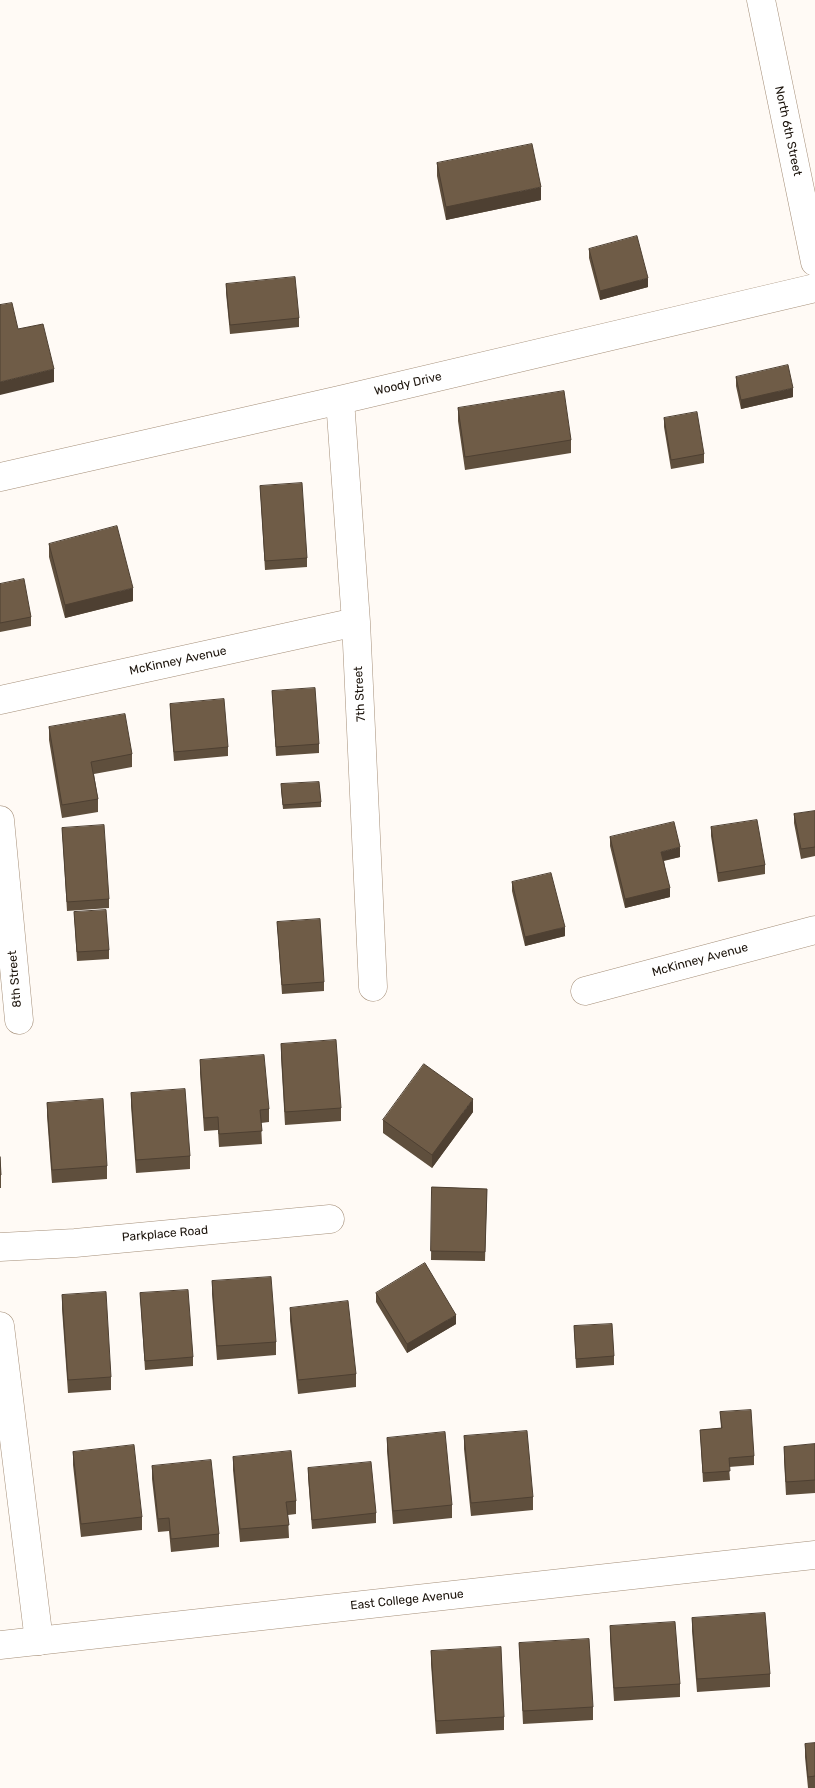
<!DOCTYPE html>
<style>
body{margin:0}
canvas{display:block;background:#fffaf5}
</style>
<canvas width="815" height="1788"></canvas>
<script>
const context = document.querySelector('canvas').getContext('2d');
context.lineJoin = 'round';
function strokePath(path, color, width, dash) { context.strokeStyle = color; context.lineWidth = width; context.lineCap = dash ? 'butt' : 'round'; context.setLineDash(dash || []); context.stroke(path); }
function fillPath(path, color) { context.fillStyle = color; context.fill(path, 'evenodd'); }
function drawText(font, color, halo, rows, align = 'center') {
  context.font = font + ' Rubik,sans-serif'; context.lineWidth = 5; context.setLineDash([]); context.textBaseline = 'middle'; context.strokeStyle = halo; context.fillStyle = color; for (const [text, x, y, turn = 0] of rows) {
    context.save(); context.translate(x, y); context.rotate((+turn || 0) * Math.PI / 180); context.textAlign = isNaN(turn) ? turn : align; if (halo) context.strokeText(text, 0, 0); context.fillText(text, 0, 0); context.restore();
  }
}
const street = new Path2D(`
 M761 0 815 262
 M340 400 356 622 373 987
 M0 477 340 400 815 288
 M0 700 356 622
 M0 820 19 1020
 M585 991 815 930
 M0 1247 75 1243 330 1219
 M0 1326 39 1641`);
const secondary = new Path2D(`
 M0 1645 815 1555`);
strokePath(street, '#a58f79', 29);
strokePath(secondary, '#a58f79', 29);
strokePath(street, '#fff', 28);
strokePath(secondary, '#fff', 28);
fillPath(new Path2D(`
 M437 163 541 200 446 220 437 176Z
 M589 249 648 287 600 300 589 258Z
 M226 284 299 318V327L230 334 226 293Z
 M736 377 793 397 741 409 736 386Z
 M458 408 571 440V453L465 470 458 421Z
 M664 418 704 454V463L671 469 664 427Z
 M260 486 307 558V567L265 570Z
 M49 544 133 601 65 618 49 557Z
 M0 584 31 617V626L0 632Z
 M272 691 319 744V753L276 756Z
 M170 704 228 747V756L174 761 170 713Z
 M49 727 132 754V767L94 774 98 799V812L62 818 49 740Z
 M281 789 321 802V807L283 809Z
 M815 811V856L801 859 794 823V814Z
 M711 827 765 865V874L718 882 711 836Z
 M62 828 109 899V908L67 911Z
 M610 837 680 857 664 861 670 897 625 908 610 846Z
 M512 882 565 936 525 946 512 891Z
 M74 912 109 950V959L77 961Z
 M277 922 324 982V991L282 994Z
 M281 1044 341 1108V1121L285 1125 281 1057Z
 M200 1060 269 1109V1122L261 1123 262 1144 219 1147 218 1130 204 1131 200 1073Z
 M131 1093 190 1156V1169L136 1173 131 1106Z
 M47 1103 107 1166V1179L52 1183 47 1116Z
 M473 1112 432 1168 383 1133V1120Z
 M0 1157 1 1175V1188H0Z
 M432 1187 487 1189 485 1261 431 1260Z
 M212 1281 276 1342V1355L217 1360 212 1294Z
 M140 1293 193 1357V1366L145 1370Z
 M376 1293 456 1324 407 1353 376 1302Z
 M62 1295 111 1377V1390L68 1393 62 1309Z
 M290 1308 356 1374V1387L298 1394 290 1321Z
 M574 1326 614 1356V1365L576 1368Z
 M720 1412 754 1456V1465L729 1467 730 1480 703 1482 700 1430 721 1428Z
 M464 1436 533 1497V1510L471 1516 464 1449Z
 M387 1438 452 1505V1518L393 1524 387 1451Z
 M815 1444V1493L786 1495 784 1460V1447Z
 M73 1452 142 1517V1530L81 1537 73 1465Z
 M233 1457 296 1501V1514L288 1515 289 1538 240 1542 233 1470Z
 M152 1466 219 1534V1547L171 1552 169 1531 158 1532 152 1479Z
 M308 1468 376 1513V1523L312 1529 308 1477Z
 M692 1618 770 1674V1687L697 1692 692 1631Z
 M610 1626 680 1684V1697L614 1701 610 1639Z
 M519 1643 593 1707V1720L523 1724Z
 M431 1651 504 1717V1730L436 1734 431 1664Z
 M815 1743V1788H808L805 1757V1744Z`), '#5f4f3d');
fillPath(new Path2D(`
 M541 187V200L446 220V207Z
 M648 278V287L600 300V291Z
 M54 369V382L0 395V382Z
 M793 388V397L741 409V400Z
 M133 588V601L65 618V605Z
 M680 847V857L661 861V852Z
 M670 888V897L625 908V899Z
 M565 927V936L525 946V937Z
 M473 1099V1112L432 1168V1155Z
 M456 1315V1324L407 1353V1344Z`), '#4e4032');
const building = new Path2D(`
 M532 144 541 187 446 207 437 163Z
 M637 236 648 278 600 291 589 249Z
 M295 277 299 318 230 325 226 284Z
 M12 303 18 329 43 324 54 369 0 382V305Z
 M788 365 793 388 741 400 736 377Z
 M564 391 571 440 465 457 458 408Z
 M697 412 704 454 671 460 664 418Z
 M302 483 307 558 265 561 260 486Z
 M117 526 133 588 65 605 49 544Z
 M24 579 31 617 0 623V584Z
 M315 688 319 744 276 747 272 691Z
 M224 699 228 747 174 752 170 704Z
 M125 714 132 754 91 762 98 799 62 805 49 727Z
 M319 782 321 802 283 805 281 784Z
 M815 811V847L801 849 794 814Z
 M757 820 765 865 718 873 711 827Z
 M674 822 680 847 661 852 670 888 625 899 610 837Z
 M104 825 109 899 67 902 62 828Z
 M551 873 565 927 525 937 512 882Z
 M106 910 109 950 77 952 74 912Z
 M320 919 324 982 282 985 277 922Z
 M336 1040 341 1108 285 1112 281 1044Z
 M264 1055 269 1109 260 1110 262 1131 219 1134 218 1117 204 1118 200 1060Z
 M424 1064 473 1099 432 1155 383 1120Z
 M185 1089 190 1156 136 1160 131 1093Z
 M103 1099 107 1166 52 1170 47 1103Z
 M0 1157 1 1175H0Z
 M432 1187 487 1189 485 1252 431 1251Z
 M425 1263 456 1315 407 1344 376 1293Z
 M271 1277 276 1342 217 1346 212 1281Z
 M188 1290 193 1357 145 1361 140 1293Z
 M106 1292 111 1377 68 1380 62 1295Z
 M348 1301 356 1374 298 1380 290 1308Z
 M612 1324 614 1356 576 1359 574 1326Z
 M751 1410 754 1456 729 1458 730 1471 703 1473 700 1430 722 1428 720 1412Z
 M527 1431 533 1497 471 1503 464 1436Z
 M445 1432 452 1505 393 1511 387 1438Z
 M815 1444V1480L786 1482 784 1447Z
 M134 1445 142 1517 81 1524 73 1452Z
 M291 1451 296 1501 286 1502 289 1525 240 1529 233 1457Z
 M211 1460 219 1534 171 1539 169 1518 158 1519 152 1466Z
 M371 1462 376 1513 312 1520 308 1468Z
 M765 1613 770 1674 697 1679 692 1618Z
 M675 1622 680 1684 614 1688 610 1626Z
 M589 1639 593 1707 523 1711 519 1643Z
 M501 1647 504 1717 436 1721 431 1651Z
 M815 1743V1776L808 1777 805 1744Z`);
fillPath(building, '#6f5c47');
strokePath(building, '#4e4032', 1);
drawText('12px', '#1a120a', '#fff', [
 ["North 6th Street",788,131,78],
 ["Woody Drive",408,384,-13],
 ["McKinney Avenue",178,661,-12],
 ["7th Street",360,694,-93],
 ["McKinney Avenue",700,960,-15],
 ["8th Street",15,979,-95],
 ["Parkplace Road",165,1234,-5],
 ["East College Avenue",407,1600,-6]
]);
</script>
